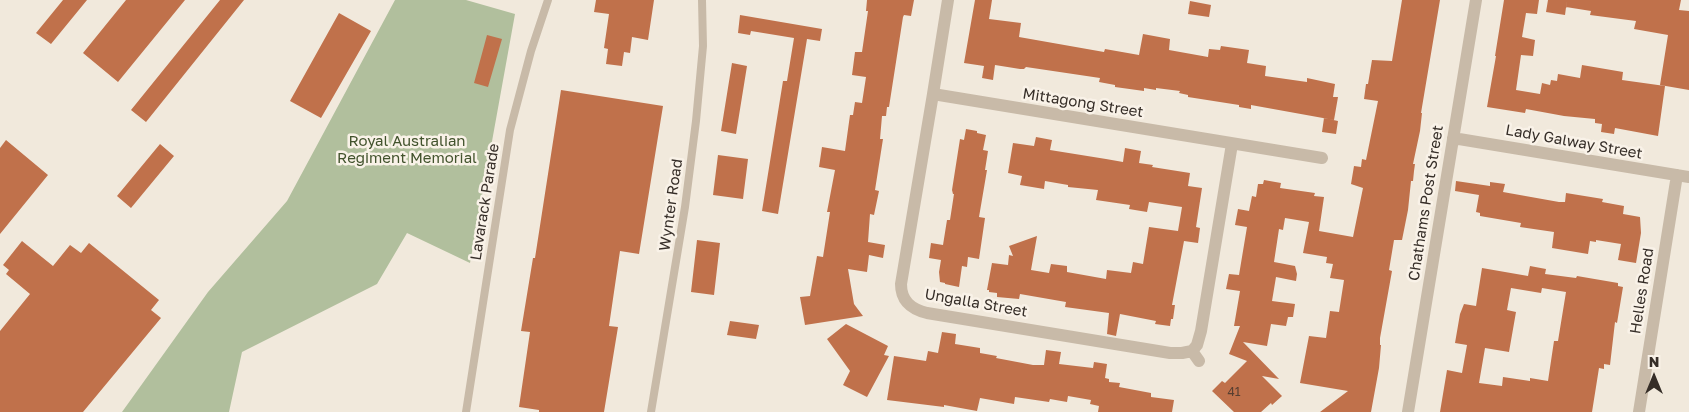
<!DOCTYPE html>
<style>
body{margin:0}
#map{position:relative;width:1689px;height:412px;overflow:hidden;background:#f1e9dc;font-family:"Golos Text",sans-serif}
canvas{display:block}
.north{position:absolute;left:1629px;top:352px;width:50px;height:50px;-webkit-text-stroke:4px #f9f2e8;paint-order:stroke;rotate:0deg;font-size:14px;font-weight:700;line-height:20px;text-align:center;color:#362e28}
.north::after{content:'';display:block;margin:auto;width:18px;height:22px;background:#362e28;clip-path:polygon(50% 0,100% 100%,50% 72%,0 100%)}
</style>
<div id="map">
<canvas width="1689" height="412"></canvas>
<div class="north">N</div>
</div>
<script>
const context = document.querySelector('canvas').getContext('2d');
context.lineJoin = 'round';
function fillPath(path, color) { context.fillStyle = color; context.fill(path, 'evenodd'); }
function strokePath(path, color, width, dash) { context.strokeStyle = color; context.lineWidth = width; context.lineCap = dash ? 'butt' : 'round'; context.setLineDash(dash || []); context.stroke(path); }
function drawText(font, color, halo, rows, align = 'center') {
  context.font = font + ' "Golos Text",sans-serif'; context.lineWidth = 5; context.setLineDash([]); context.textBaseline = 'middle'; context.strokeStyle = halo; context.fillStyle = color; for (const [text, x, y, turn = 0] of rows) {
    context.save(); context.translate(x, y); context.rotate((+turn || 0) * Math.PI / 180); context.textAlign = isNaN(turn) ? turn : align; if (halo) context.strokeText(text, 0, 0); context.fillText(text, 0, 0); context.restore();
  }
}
fillPath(new Path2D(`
 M395 0H466L515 14 470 263 407 233 377 284 242 352 229 412H122L208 292 287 201Z`), '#b1bf9d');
fillPath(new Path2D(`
 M63 0H87L51 44 36 33Z
 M126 0H185L118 82 83 53Z
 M220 0H244L146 122 131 110Z
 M596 0H654L648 40 632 37 630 53 624 52 622 66 606 64 608 49 604 48 609 14 594 12Z
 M867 0H914L911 16 904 15 903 17 889 107H887L886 116H882L880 139H883L875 190 879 191 874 215 870 214 868 242 885 245 883 258 869 255 867 272 848 269 854 304 863 316 805 325 800 297 810 296 817 256 823 257 830 212H827L835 170 819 167 822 147 845 151 850 115H853L855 102 862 103 866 77 852 75 855 52H862L868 11H866Z
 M975 0H992L989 19 1021 23 1019 37 1104 52 1105 49 1139 55 1143 34 1170 39 1169 50 1208 57 1209 49 1220 50 1221 46 1249 50 1247 63 1266 66 1265 76 1307 82V78L1335 84 1333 97H1338L1334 120 1251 105V109L1239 107V105L1188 97V95L1179 93 1180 91 1156 88V90L1144 88V91L1115 87V85L1099 82 1100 78 1026 67 1024 69H1020L995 65 993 80 982 78 984 66 964 63Z
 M1402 0H1440L1421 113H1422L1420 131 1413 164H1415L1414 171 1413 181H1411L1408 210 1402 240H1394L1389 270 1392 271 1380 338V345H1381L1379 368 1371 412H1320L1348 391 1300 383 1309 336 1326 338 1330 311 1339 312 1344 280 1330 278 1333 264 1326 263 1327 257 1303 253 1309 222 1285 218 1283 230 1279 229 1274 262 1295 266 1297 274 1296 281 1276 277 1272 301 1295 304 1293 317H1288L1286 326 1271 324 1267 346 1243 342 1279 379 1262 376 1282 396 1272 405 1271 403 1261 412H1234L1212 391 1222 381 1225 383 1247 361 1229 354 1240 326H1234L1240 291 1226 289 1229 274 1239 275 1247 227 1235 225 1238 209 1249 211 1252 196 1256 197 1258 184H1263L1264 180 1281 183 1280 188 1315 193 1314 196 1324 197 1319 231 1353 237 1363 188 1351 184 1354 166 1361 167 1362 159 1366 160 1378 101 1364 99 1366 84H1368L1372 60 1392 61Z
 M1504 0H1539L1537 14 1526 13 1522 37 1535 40 1533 56 1521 55 1516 90 1540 94 1542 83 1550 85 1551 80 1557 81 1558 74 1580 78 1582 65 1623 72 1622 80 1665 86 1658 136 1615 128 1614 134 1601 132 1602 124 1595 123V119L1564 116 1526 109 1525 113 1487 107 1496 56H1495Z
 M1548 0H1681L1679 10 1689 11V90L1660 85 1668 35 1634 29 1636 21 1590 15 1591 11 1566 7 1567 0 1565 15 1546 12Z
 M1190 1 1211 5 1209 17 1188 14Z
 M339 13 371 31 321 118 290 101Z
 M740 15 822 29 820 41 807 39 778 214 762 211 783 81H787L794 38 751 31 750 35 738 33Z
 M487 35 502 39 488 87 474 83Z
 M732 63 747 66 736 134 721 131Z
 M561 90 663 106 639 254 620 251 609 326 618 327 604 412H539V410L519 407 530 332 521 331 533 258H535Z
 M1324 118 1338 121 1336 134 1322 132Z
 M966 129 977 131V133L986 135 983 150 988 151 985 170H987L979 217 985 218 979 259 968 257 967 267 962 266 959 287 945 284V283L940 282 939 272 941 260 929 258 931 243 943 245 947 220H950L954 194H953L952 190 960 139 964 140Z
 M1036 137 1052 140 1050 150 1106 159 1123 162 1125 148 1141 151 1139 163 1153 165 1152 167 1190 173 1188 186 1202 188 1196 227 1200 228 1198 243 1184 241 1172 305H1175L1173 319H1171L1170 326 1155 324 1156 321 1120 314 1116 336 1107 334 1109 313 1065 307 1066 302 1020 294 1019 299 997 297V293L989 292V290H987L992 263 1008 265 1009 255 1013 256 1009 246 1037 236 1031 270 1049 273 1051 264 1067 266V272L1106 279 1107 270 1131 273 1133 262 1143 264 1149 227 1178 231 1182 207 1149 202 1147 212 1129 209 1130 205 1096 200 1098 190 1068 187V185L1045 181 1044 189 1020 185 1022 176 1008 173 1013 143 1034 146Z
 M6 140 48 175 0 234V148Z
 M160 144 174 156 131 208 117 196Z
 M718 155 748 159 743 199 713 195Z
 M1456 181 1490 186V182L1505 184 1503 192 1559 202H1565L1566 193 1603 199 1602 202 1624 206 1623 214 1640 217 1641 233 1636 263 1618 260 1621 244 1596 240V242L1590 241 1588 254 1552 248 1554 232 1520 227 1521 223 1480 216V213L1476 212 1479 195 1455 191Z
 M697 240 720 243 714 295 691 292Z
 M22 241 53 266 70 245 81 253 89 243 159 300 151 310 161 318 83 412H0V331L30 294 6 274 9 270 3 265Z
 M1530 266 1546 269 1545 274 1576 278 1577 276 1618 283V286L1623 287 1617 323 1615 322 1610 365 1604 364V369L1599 368 1592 412H1440L1447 370 1462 373 1467 345 1455 343 1460 314 1464 304 1476 306 1482 268 1528 276ZM1511 288 1541 293 1542 288 1566 292 1558 341H1554L1548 381 1530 378V381L1503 377 1502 386 1479 383 1485 348 1509 352 1516 312 1507 310Z
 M730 321 759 325 756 339 727 335Z
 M846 324 888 346 884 355 889 356 867 397 843 385 850 371 827 339Z
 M942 332 956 334 955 344 980 348V353L997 356 996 358 1033 365H1044L1046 350 1061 352 1059 364 1093 368 1094 362 1107 364 1105 378 1109 379V382L1120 383 1119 387 1151 393V397L1174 400 1172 412H1098L1099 406 1090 404 1091 400 1068 396 1067 402 1050 399 1049 402 1015 397 1014 404 980 398 977 411 944 405V407L887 400 894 356 926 361 928 351 938 353Z`), '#c0714b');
strokePath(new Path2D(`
 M466 412 510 130 531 51 548 0
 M651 412 685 207 696 121 703 46 702 0`), '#c8baa8', 8);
strokePath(new Path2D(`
 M948 0 933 94 1322 158
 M933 94 901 284C901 301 911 309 927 313L1170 353H1182L1192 351 1199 361
 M1453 138 1689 177
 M1192 351 1197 345 1201 331 1232 144
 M1408 412 1476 0
 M1639 412 1677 175`), '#c8baa8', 12);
drawText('12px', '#583f31', null, [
 ["41",1234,392]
]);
drawText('15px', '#362e28', '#f9f2e8', [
 ["Mittagong Street",1083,103,9],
 ["Lady Galway Street",1574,142,10],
 ["Lavarack Parade",485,202,-81],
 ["Chathams Post Street",1426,203,-81],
 ["Wynter Road",671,205,-82],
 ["Helles Road",1642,291,-81],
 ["Ungalla Street",976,303,10]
]);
drawText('15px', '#42532d', '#f9f2e8', [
 ["Royal Australian",407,141],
 ["Regiment Memorial",407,158]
]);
</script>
